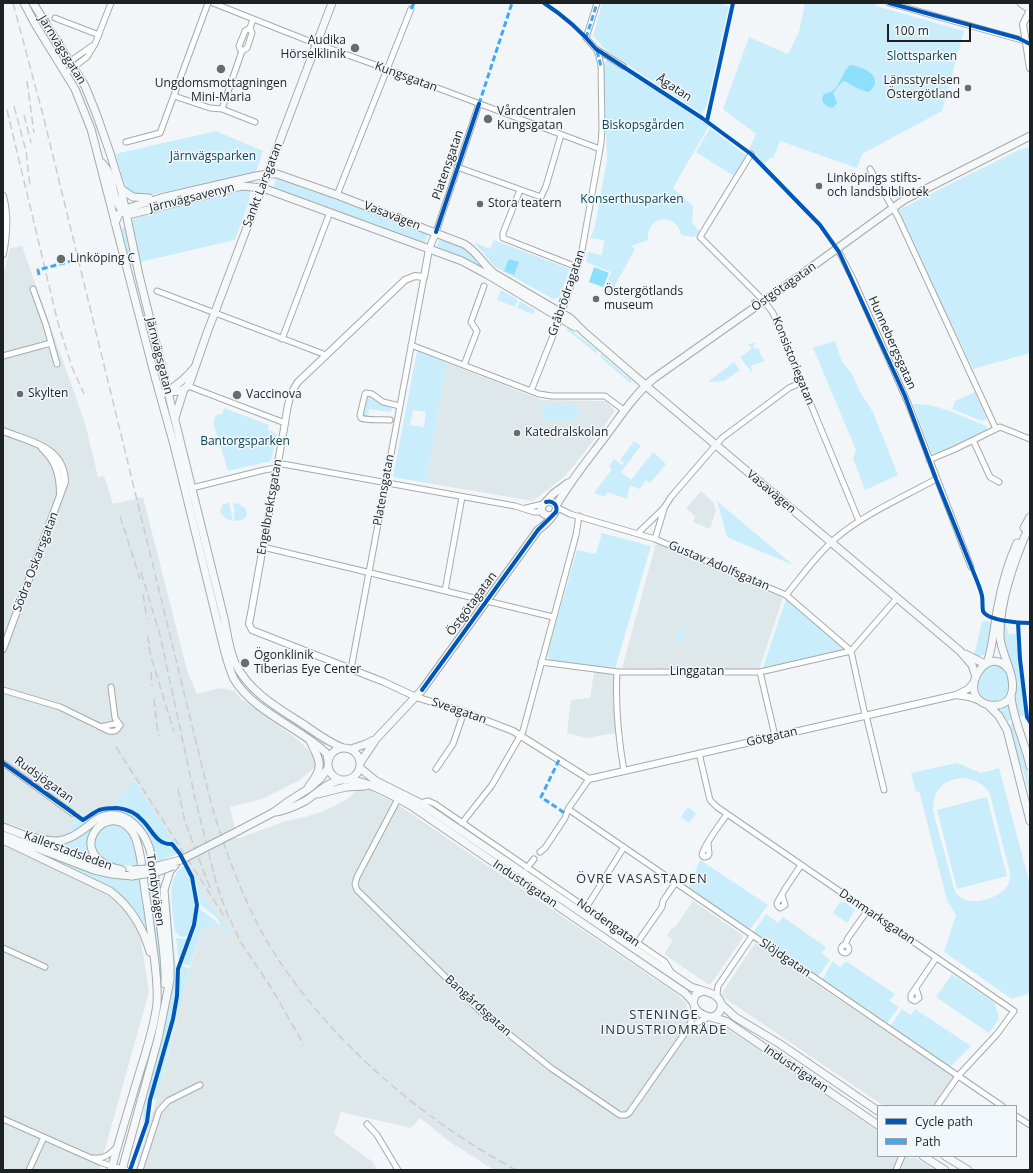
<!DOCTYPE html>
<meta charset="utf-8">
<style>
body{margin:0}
#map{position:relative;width:1033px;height:1173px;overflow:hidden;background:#f3f6f8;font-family:"Open Sans",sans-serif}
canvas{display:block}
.frame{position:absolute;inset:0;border:4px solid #1e2121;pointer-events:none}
.legend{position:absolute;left:877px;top:1105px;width:140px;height:52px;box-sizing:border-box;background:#f1f7fa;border:1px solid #9da1a3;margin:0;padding:5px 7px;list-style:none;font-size:12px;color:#1e2121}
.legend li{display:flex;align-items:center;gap:8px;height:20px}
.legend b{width:20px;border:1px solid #9da1a3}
.scale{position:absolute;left:887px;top:24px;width:84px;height:18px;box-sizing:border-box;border:2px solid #1e2121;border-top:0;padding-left:5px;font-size:12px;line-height:14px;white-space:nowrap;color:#1e2121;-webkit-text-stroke:3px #f1f7fa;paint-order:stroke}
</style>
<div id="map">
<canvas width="1033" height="1173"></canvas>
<div class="frame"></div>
<ul class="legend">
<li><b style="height:5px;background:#0057b8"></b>Cycle path</li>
<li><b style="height:5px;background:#3fa9f5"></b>Path</li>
</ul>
<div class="scale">100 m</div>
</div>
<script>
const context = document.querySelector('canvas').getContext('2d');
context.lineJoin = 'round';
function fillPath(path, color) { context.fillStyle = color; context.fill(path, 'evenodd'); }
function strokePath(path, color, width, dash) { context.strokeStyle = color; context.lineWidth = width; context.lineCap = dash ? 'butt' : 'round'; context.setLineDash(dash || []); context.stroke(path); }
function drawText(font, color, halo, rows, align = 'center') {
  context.font = font + ' "Open Sans",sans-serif'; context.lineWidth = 3; context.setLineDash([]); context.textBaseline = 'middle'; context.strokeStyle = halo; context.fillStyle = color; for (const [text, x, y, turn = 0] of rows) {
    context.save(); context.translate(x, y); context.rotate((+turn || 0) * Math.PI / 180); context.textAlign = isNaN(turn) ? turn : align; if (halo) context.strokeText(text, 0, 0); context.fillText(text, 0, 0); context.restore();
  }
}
fillPath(new Path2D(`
 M22 246 85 423 98 477 104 476 113 504 143 497 187 670 197 694 221 688 235 691 240 698 297 739 316 757 317 764 316 767 298 781 262 799 230 807 237 839 286 821 305 817 324 811 346 800 359 788 370 790 392 801 410 813 678 995 686 1003 688 1009 689 1015 686 1022 697 1029 703 1025 709 1024 724 1026 878 1131V1156H906L909 1158H916L936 1170H494L450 1142 420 1118 411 1128 341 1112 334 1134 373 1162 377 1170H135L156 1101 176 1022 182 994 203 928 206 925 221 924 225 931 219 916 204 898 181 852 134 780 112 806 104 807 94 810 86 817 81 813 64 837 59 839 43 836 8 823 3 833V275L10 248Z
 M447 363 542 400 605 401 614 409 615 411 584 453 564 477 533 501 426 483Z
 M701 491 713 502 716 510 710 529 693 522 695 516 686 508Z
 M656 543 783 598 759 670 622 668Z
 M594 672 611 674 614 678 613 700 616 733 586 738 567 733 571 700 590 698Z
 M3 845 95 887 114 900 131 918 141 940 149 992 99 1170H3Z
 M693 901 744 936 713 981 709 985 664 954 673 940 667 936 671 929 676 926Z
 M755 943 954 1077 933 1106H884L729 1001 722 994 723 991Z`), '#dee7ea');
fillPath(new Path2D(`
 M602 3H719L729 6 707 105 702 114 611 54 603 47 593 36Z
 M805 3H876V6L964 31 942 111 862 154 857 168 780 141 773 159 771 157 764 164 749 149 756 134 723 109 749 37 788 54 799 32Z
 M608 58 709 126 673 188 693 206 692 223 700 232 694 237 681 235C677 211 645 216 648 240L631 246 635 249 611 293 604 290 611 272 586 262 588 252 602 255 604 240 590 238 595 226 607 160 604 65Z
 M710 128 747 156 734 176 696 152Z
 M216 131 263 151 255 174 149 195 132 193 126 188 115 154Z
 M1030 147V353L973 369 897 211 962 178 1019 150Z
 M277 175 429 232 424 245 273 188Z
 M245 189 250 190 249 202 235 240 140 262 132 221 134 218 235 191Z
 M126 227 135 268 130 265 120 229Z
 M441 236 464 246 488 271 435 250Z
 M494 240 570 269 559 297 553 299 494 266 474 242 490 249Z
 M501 290 518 300 515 307 497 300Z
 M520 301 535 310 533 314 517 308Z
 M567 327 597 350V354L567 330Z
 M835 341 842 362 852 374 860 392 873 412 898 475 865 490 853 459 856 450 813 348Z
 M754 343 756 344 753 345 754 349 758 348 764 361 751 366 753 374 740 357 752 349 748 344Z
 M417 351 447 363 426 483 393 477ZM413 410 426 412 424 427 410 425Z
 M601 354 631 380 632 382 630 383 600 357Z
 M734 362 740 370 724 381 711 382 709 381Z
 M975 392 987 419 982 421 952 409 955 401Z
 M368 395 370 396 382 405 392 407 391 412 369 409 368 416H363V414Z
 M913 404C938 403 963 417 986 426L988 430 955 446 934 454 931 453Z
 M542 405 574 406 579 409V416L574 420H543Z
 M224 408 269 425 268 430 277 434 271 461 228 471 213 422 216 415 222 414Z
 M634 441 641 446 621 472 631 480 653 452 666 464 650 483 646 480 640 489 630 486 627 499 607 492 605 497 594 493 612 469 609 466 614 459 622 465 624 463 620 460Z
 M717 501 793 565 727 537Z
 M227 503H229L233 521 225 518 220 512 222 505Z
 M233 503 239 504 246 509 247 515C244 520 240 521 235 521L233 513H235Z
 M602 533 651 546 615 669 550 660 547 655 577 550 596 554Z
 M786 599 846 651 762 670Z
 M985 621 992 622C990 634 991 663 973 655L976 648 982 622Z
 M1004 622H1005L1008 632 1009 634H1015L1017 635 1019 669 1025 712 1024 715 1018 717C1013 704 1018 693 1015 680 1012 668 1006 656 1003 644 1002 637 1003 629 1004 622Z
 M679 628 686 630 682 643 675 642Z
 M993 665C1016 664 1013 711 987 699 971 692 980 671 993 665Z
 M1008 705 1012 719 1007 721 998 709Z
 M272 708 327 742 324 746 271 709Z
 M1014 723C1022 748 1030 771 1030 797L1023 770 1018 759 1008 725Z
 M957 763 981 773 999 768 1030 885V993L1012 999 944 952 956 915 947 900 919 791 916 792 911 773ZM963 778C975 780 984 783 990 794L1010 873C1010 878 1010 881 1008 885 999 899 972 907 959 896 956 894 955 891 954 888L933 811C933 791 943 779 963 778Z
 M134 780 181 852 157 863C150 839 137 809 108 812L70 835 64 837 81 813 86 817 98 808 112 806Z
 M987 797 1007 876 957 889 937 810Z
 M688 807 696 813 689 823 681 817Z
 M113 824C133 828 135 848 139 865 123 867 91 864 94 840 95 836 99 831 102 827Z
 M91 827 93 828 88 841 92 856 91 859 58 847 60 844Z
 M3 838 129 879 140 878 151 947C148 941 147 933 145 926 137 908 122 895 106 885Z
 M700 860 768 905 749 931 688 888Z
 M185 865C193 884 203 918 188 935 183 939 178 936 175 931 173 912 164 877 185 865Z
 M171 880 169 890 176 970 175 1001 171 1022 150 1096 145 1122 143 1121 144 1107 166 1019 173 976V956L167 890Z
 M196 880 204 898 219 916 232 934 225 931 216 917 200 904Z
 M153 884C157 926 166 968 160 1010L161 975 147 885Z
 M840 902 846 903 855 910 847 923 833 913Z
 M200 909 216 921 218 925H206V928H203L190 966 182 963 196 928 198 910Z
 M766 914 778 923 783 917 826 947 822 953 830 960 817 978 752 934Z
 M176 938 188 939 179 961Z
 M833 961 840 967 846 961 895 994 889 1001 899 1007 886 1025 822 980Z
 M181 966 190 968C177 1012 167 1057 156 1101L153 1098 154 1092 176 1014Z
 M952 974 995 1003 999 1019 989 1033 936 997Z
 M902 1009 911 1015 915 1009 971 1046 949 1068 889 1028Z`), '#c9edfa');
fillPath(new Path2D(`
 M850 65C864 66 886 78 869 92L861 90 844 81 840 84 833 93 837 103 835 106 832 108C825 106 819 101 824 94 841 91 840 74 850 65Z
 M509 259 519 262 514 275 504 271Z
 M594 267 609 273 603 287 589 282Z`), '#8ce0fc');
const minor = new Path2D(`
 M213 3 309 41 395 72 600 149
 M597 3 586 38 596 49 623 66
 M889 3 1025 41
 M55 18 99 35
 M242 51 240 49 239 46 245 31 250 28 253 19
 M62 67 92 46
 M66 73 87 57 95 44 111 3
 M174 96 210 108 222 109 255 122
 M222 109 242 51 247 48 252 33 250 28
 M126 142 160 133 208 3
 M751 154 700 237 764 301 773 313 859 521
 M457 167 541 197 546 186 561 135
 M870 169 898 217 996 429
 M520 190 503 233V238L577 267
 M337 195 411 9
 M436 232 479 104
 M837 248 853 279 908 403 971 567
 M33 289 46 325 57 364
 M157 291 326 355
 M282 339 330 212
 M411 345 539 394 552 396H605L625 411
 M3 356 51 343
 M464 365 477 331 471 322 484 286
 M188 386 285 423
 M531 391 558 323 581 256 601 143 602 130 601 66 599 56 596 49
 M390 420C381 419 367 421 361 418L360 415 365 394 366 393 372 394 383 402 400 406
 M973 440 990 477 999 482
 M929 460 955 449 1000 427 1030 439
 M277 463 515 506 534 512H542
 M192 488 264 470 276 468
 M556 507 570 514 655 539 786 595 851 651
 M526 508 543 504
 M638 533 664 508 671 497 722 438 789 388 802 382
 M655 539 664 509
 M263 547 553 617
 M445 591 462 497
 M786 595C802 576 817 554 836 538 864 514 904 497 936 479
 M541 662 618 672H760L851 651
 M351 669 424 277
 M617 672C615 707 618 736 624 771
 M760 672 775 736
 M111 687 115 718 120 725
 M3 690 60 707 109 731C115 732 117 731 120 725
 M865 715 851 651 897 598
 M866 715 884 790
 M100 727 114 724 120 725
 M699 753 709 796 710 800 717 807 1014 1011 997 1034 958 1076 937 1106
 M3 763 72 813
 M436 769 453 744 464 712
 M398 799 357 877 355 884 357 890 479 1010 551 1068 620 1115H626L629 1113 687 1030 693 1017 694 1006
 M420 803 428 801 435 804 665 962 671 972
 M568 809 1002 1106
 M462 823 492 785 523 731 576 535 579 516
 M708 843 709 854 708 856 704 857 702 855C703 846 721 823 727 814
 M540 852 545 848 565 818 568 809 589 779
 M527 868 534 859
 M782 895 785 905 780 908 777 905V903L785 889 801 865
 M586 908 624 847
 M637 943 662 907 663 901 676 882
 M841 949a4 4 0 1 1 8 0a4 4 0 1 1-8 0Z
 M845 945 848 938 867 911
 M3 948 45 967
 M916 988 919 998 915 1001 911 999V995L936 958
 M718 998 717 994 718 986 752 936
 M688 1030 697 1023 709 1017
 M1016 1116 1030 1125
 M3 1119 102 1163 126 1170
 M367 1124 377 1135 398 1170
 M94 1158C104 1159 109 1155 116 1148
 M29 1170 44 1137
 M140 1170 159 1111 168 1101 200 1085
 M896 1170 902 1156`);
const tertiary = new Path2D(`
 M1030 10 1023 24 1030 68
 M3 196C8 215 7 234 3 254
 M436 232 429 249 424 277 415 276 405 280 298 382C289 394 287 409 285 423L252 608 249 624 252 630 384 682 416 697 464 712 513 731 589 779 956 695 968 689 973 683
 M3 431C30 442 64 446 65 482L3 649
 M42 448C56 461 60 475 60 494
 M956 695 969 697 980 701`);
const secondary = new Path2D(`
 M24 3 35 24 75 89 91 129 155 377 174 445 225 653C228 662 230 671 234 679 252 710 297 727 323 750L327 754 328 761
 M33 3 85 86 96 113 110 153 121 189 139 275 224 618C227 633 229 649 235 663 249 692 278 708 303 724 316 733 328 742 343 748
 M1021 3 1030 9
 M102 163C105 167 108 170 109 174 115 187 113 213 132 214L242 186 263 188 462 261 488 275 575 327
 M121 189 133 197 149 198
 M115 223 119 214 125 209 161 198 256 176 268 174H277L337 195 464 244C477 251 483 265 495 274L570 318 584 332 652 391 960 651 972 665 976 677
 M168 392C177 384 186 379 193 369
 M165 393C176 390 184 394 190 382L207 333 332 3
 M175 418 184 389
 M556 506C569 483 586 462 602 441 618 420 633 396 653 379L802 274 904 200 1030 136
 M552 515 549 516 544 514 541 510 542 506 553 494 568 483
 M1024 528 1030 517
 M965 654 985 664
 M987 663C993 646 994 628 997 611 1001 588 1007 565 1017 543
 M1009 670C990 644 963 683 978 699 987 708 1006 708 1011 695 1018 678 1000 653 1000 636 999 601 1016 556 1030 524
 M1011 696C1013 720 1025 742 1030 766
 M988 705 999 716 1007 730 1030 821
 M328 764a16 16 0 1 1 32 0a16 16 0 1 1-32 0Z
 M351 749 366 744 374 740
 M360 763 376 739 422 690 538 530C544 526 561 511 555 504 552 501 549 501 546 502
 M360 768 376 781 420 803 691 987C701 991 724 993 721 1008 720 1013 716 1016 712 1017
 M350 780C367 781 398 798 413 807L676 987 685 993 693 1002
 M309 786C325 766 320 761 310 741
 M318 794 346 787 365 786
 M276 812C287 810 296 806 305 801 318 793 326 783 341 780
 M3 827 32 838
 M238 831 274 812 286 803 311 787 321 778 328 768
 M3 835 94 870 112 874 132 876
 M28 836C56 843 64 845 88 826 94 821 100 816 109 815 128 813 143 830 149 847 155 866 156 888 158 907 161 932 166 958 165 984
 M3 840 110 891C131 907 143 927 150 952
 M41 842 106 868
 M703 991 696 994 693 1002C697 1019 714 1016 727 1022L878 1125
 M721 1004 735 1017 780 1044 878 1111
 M923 1156 945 1170
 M945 1156 968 1170
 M111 1170C120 1137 130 1104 140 1071 147 1049 154 1027 157 1004 158 988 156 971 154 955 151 934 149 913 145 892 143 877 141 846 133 833 109 795 58 856 122 870
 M122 1170 158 1039 170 980V963L164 890 170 871 176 864`);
strokePath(minor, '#a7aaaa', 7);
strokePath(tertiary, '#a7aaaa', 8);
strokePath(secondary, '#a7aaaa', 9);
strokePath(minor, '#fdfefe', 5);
strokePath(tertiary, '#fdfefe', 6);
strokePath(secondary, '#f5f8f9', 7);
strokePath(new Path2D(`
 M13 3 43 115 210 799C222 842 237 883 257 923 309 1024 416 1117 516 1170
 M27 81 34 133
 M14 106 26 151 30 186
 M7 110 58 323 72 367 84 394
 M24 115 31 143
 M120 516 140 579
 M141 572 160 635 195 798 217 886 227 913 240 941 272 989 304 1045
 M143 594 147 619
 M148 636 150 652
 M149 647 152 660 174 732
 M151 672 152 686
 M154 699 157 727 159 736
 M116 747 224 916
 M178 789 185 822 210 888`), '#cccccd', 1.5, [8, 4]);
const secondaryBridge = new Path2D(`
 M132 870 146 869 181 860 238 831
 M132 876 157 872 173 866`);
strokePath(secondaryBridge, '#a7aaaa', 9, []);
strokePath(secondaryBridge, '#f5f8f9', 7);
strokePath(new Path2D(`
 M411 9 414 3
 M586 38 597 3
 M597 51 601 66
 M479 104 512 3
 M39 275 38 270 86 257
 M559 760 541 797 566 814`), '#3fa9f5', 3, [6, 3]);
strokePath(new Path2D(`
 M544 3C564 16 581 31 596 49L702 118 751 154 820 225 839 252 905 396 936 479 977 581C979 586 981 591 982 596 983 601 982 606 983 611 987 621 1021 623 1030 623
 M889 3 1018 38 1030 44
 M707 121 733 3
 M436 232 479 104
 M1018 623 1020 659 1027 717 1030 722
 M422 690 538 530 556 512C558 505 553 500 546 502
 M3 763 83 820C88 817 93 813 99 810 105 808 111 808 117 808 127 809 136 813 142 820 152 829 156 845 172 844L180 854 192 877 197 905 194 925 178 969 177 996 173 1019 150 1100 147 1122 130 1170`), '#0057b8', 4);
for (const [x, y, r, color] of [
 [355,48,5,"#696c6c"],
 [221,69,5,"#696c6c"],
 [968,88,4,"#696c6c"],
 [488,119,5,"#696c6c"],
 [819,186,4,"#696c6c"],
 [480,204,4,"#696c6c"],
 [61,259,5,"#696c6c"],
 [596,299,4,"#696c6c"],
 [20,394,4,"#696c6c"],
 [237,395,5,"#696c6c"],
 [517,433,4,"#696c6c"],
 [245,663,5,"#696c6c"]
]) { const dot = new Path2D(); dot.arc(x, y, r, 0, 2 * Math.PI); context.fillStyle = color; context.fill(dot); strokePath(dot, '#f1f7fa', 1.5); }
drawText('12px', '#1e2121', '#f1f7fa', [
 ["Audika",346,41,"right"],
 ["Hörselklinik",346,55,"right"],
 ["Länsstyrelsen",960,81,"right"],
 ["Östergötland",960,95,"right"],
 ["Ungdomsmottagningen",221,84,"center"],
 ["Mini-Maria",221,98,"center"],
 ["Vårdcentralen",497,112],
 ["Kungsgatan",497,126],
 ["Linköpings stifts-",827,179],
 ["och landsbibliotek",827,193],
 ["Stora teatern",488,204],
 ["Linköping C",70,259],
 ["Östergötlands",604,292],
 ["museum",604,306],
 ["Skylten",28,394],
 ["Vaccinova",246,395],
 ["Katedralskolan",525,433],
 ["Ögonklinik",254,656],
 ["Tiberias Eye Center",254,670]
], 'left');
drawText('12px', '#1e2121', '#f1f7fa', [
 ["Järnvägsgatan",62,50,58],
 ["Kungsgatan",406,77,20],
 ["Ågatan",674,88,33],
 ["Platensgatan",448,165,-71],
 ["Sankt Larsgatan",263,185,-69],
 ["Järnvägsavenyn",192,198,-14],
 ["Vasavägen",392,216,21],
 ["Östgötagatan",784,287,-35],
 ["Gråbrödragatan",567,293,-71],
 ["Hunnebergsgatan",892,343,66],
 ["Järnvägsgatan",159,356,76],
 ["Konsistoriegatan",793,361,68],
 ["Platensgatan",384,490,-80],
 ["Vasavägen",771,492,40],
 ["Engelbrektsgatan",270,507,-80],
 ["Södra Oskarsgatan",36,562,-69],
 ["Gustav Adolfsgatan",719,566,23],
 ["Östgötagatan",472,604,-54],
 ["Linggatan",697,672],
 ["Sveagatan",459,711,19],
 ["Götgatan",772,737,-13],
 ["Rudsjögatan",44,780,36],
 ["Kallerstadsleden",68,851,20],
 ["Industrigatan",525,884,34],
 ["Tornbyvägen",155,890,82],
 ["Danmarksgatan",877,917,34],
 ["Nordengatan",608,923,35],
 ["Slöjdgatan",785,958,34],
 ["Bangårdsgatan",478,1006,42],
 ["Industrigatan",796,1069,34]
]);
drawText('12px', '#0d4352', '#f1f7fa', [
 ["Slottsparken",922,57],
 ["Biskopsgården",643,126],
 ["Järnvägsparken",213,157],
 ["Konserthusparken",632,200],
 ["Bantorgsparken",245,442]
]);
context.letterSpacing = '1px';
drawText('13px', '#2d3234', '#f1f7fa', [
 ["ÖVRE VASASTADEN",642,879],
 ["STENINGE",664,1015],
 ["INDUSTRIOMRÅDE",664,1030]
]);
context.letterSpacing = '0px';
</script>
